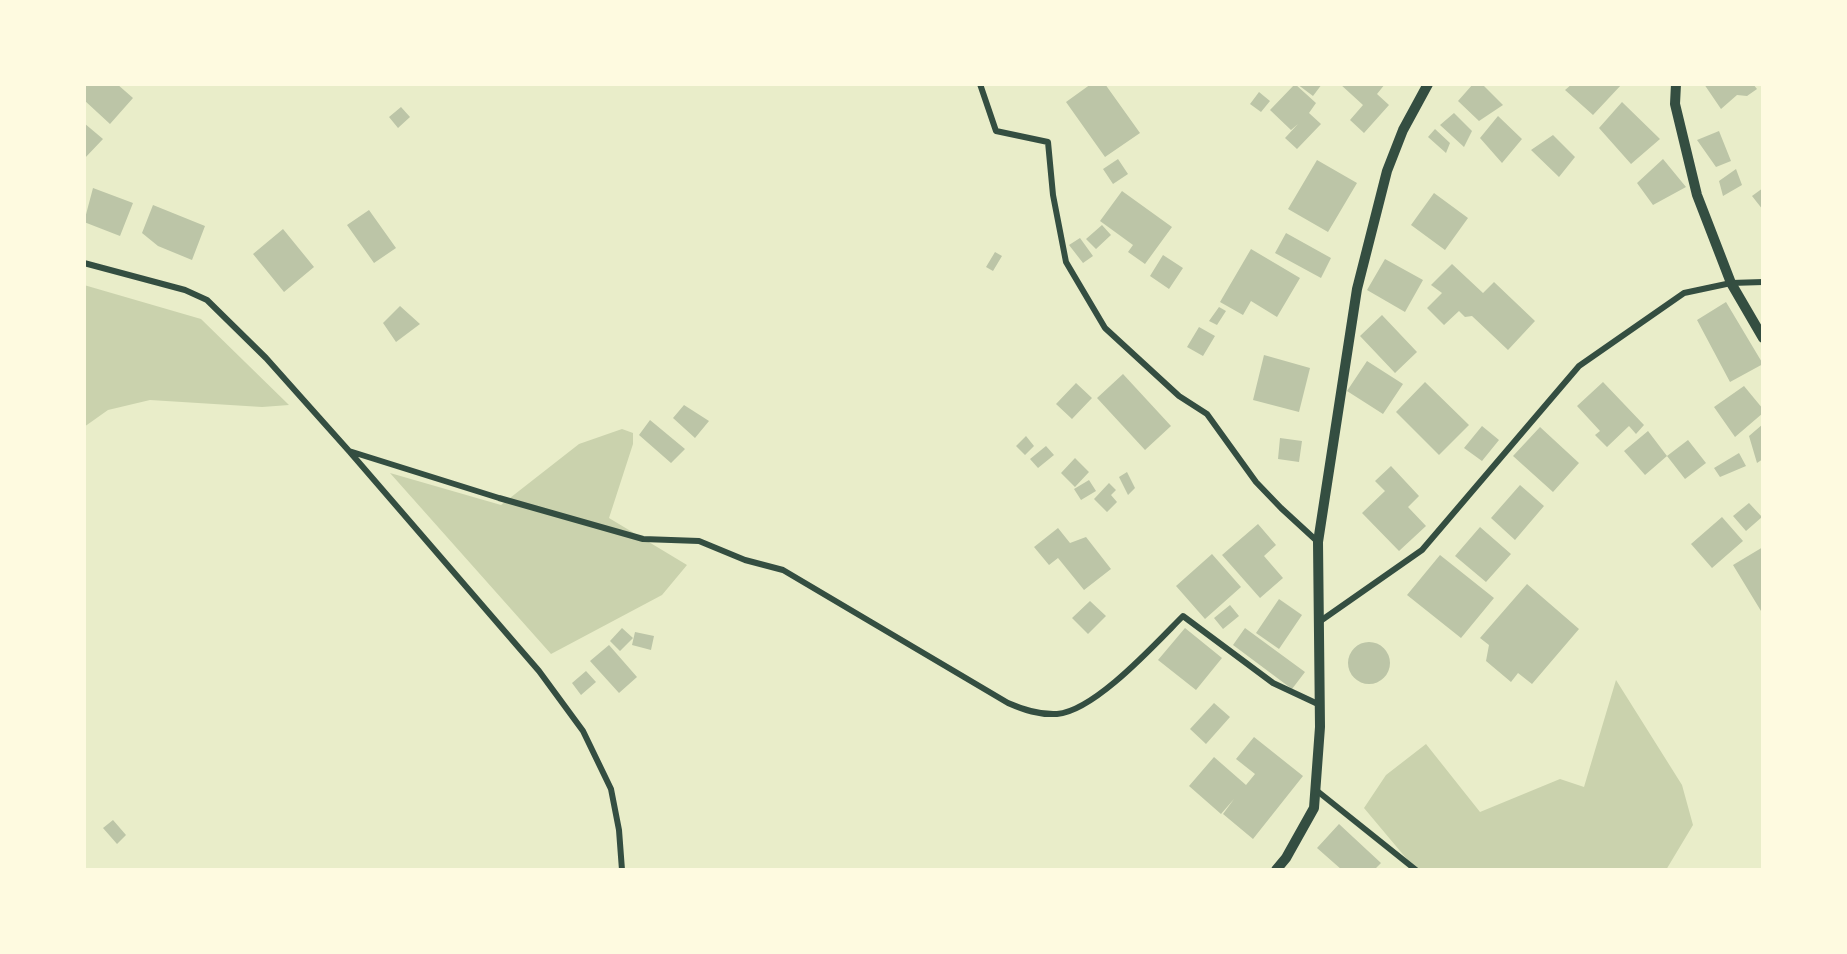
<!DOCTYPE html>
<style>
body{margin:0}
#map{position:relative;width:1847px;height:954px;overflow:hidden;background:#e9edc9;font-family:Merriweather,serif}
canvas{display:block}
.frame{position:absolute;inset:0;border:86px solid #fefae0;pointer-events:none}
</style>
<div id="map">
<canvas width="1847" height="954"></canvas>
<div class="frame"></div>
</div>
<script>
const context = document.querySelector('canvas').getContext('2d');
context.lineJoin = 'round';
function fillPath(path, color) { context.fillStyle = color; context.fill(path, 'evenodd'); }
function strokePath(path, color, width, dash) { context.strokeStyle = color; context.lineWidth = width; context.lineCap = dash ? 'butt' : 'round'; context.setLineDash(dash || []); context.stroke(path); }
fillPath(new Path2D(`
 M84 285 201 319 289 405 262 407 150 400 108 410 84 427Z
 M622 429 633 433V444L609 518 687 565 662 595 551 654 390 473 501 505 579 444Z
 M1616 680 1682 785 1693 825 1666 870H1416L1364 808 1386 775 1426 744 1480 812 1560 779 1584 787Z`), '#cad2ad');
fillPath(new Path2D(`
 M84 84H117L133 98 110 124 84 100Z
 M1091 84H1105L1140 133 1105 157 1066 102Z
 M1295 84 1316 103 1309 113 1321 124 1297 149 1285 138 1298 124 1291 130 1270 110Z
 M1297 84H1322L1313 96Z
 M1340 84H1385L1377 94 1389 105 1364 133 1350 120 1363 105Z
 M1473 84H1482L1503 105 1479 121 1458 101Z
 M1572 84H1622L1593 115 1565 90Z
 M1704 84H1753L1757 89 1747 96 1737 95 1721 109Z
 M1259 92 1270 101 1261 112 1250 104Z
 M1622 102 1660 139 1631 164 1599 128Z
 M401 107 410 117 398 128 389 117Z
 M1454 113 1472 131 1464 147 1440 125Z
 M1498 116 1522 139 1502 163 1480 138Z
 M84 123 103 139 84 159Z
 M1435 129 1450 143 1446 153 1428 137Z
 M1719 131 1731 161 1716 167 1697 140Z
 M1553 135 1575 157 1559 177 1531 150Z
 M1118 159 1128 174 1113 184 1103 169Z
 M1663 159 1686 187 1653 205 1637 183Z
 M1317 160 1357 183 1328 232 1288 209Z
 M1736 169 1742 185 1723 196 1719 181Z
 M93 188 133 203 120 236 84 222Z
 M1763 188V210L1752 196Z
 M1122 191 1172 227 1145 264 1128 252 1133 245 1100 221Z
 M1434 193 1468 218 1445 250 1411 225Z
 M153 205 205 226 192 260 158 246 142 233Z
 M369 210 396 248 374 263 347 225Z
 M1102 225 1111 235 1096 249 1086 239Z
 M283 229 314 267 284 292 253 254Z
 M1286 233 1331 258 1321 278 1275 253Z
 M1080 238 1093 256 1083 263 1069 245Z
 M1251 249 1300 278 1277 317 1251 301 1243 315 1220 302Z
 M995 252 1002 256 993 271 986 267Z
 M1163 255 1183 268 1169 289 1150 276Z
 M1385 259 1423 280 1405 312 1367 290Z
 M1452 264 1483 293 1494 282 1535 321 1508 350 1472 316 1465 317 1459 311 1444 325 1427 308 1442 293 1431 285Z
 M1726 302 1763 364 1730 382 1697 320Z
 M400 306 420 324 396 342 383 323Z
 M1219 307 1226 311 1217 325 1209 321Z
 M1382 315 1417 352 1395 373 1360 336Z
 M1199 327 1215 336 1203 356 1187 347Z
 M1264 355 1310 368 1299 412 1253 400Z
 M1367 361 1403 384 1383 414 1347 391Z
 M1123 374 1171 426 1145 450 1097 398Z
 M1425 382 1469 425 1439 455 1396 412Z
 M1603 382 1644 425 1636 434 1629 426 1607 447 1595 435 1600 431 1577 406Z
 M1076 383 1092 398 1072 419 1056 404Z
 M1744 386 1763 409V413L1735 437 1714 407Z
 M684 405 709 421 695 438 673 418Z
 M650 420 685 449 671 463 639 435Z
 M1763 424V459L1757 463 1749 436Z
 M1482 426 1499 440 1482 461 1464 448Z
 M1540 427 1579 463 1553 492 1513 456Z
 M1648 431 1667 456 1645 475 1624 451Z
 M1026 436 1034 446 1025 455 1016 446Z
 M1280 438 1302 441 1299 462 1278 459Z
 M1688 440 1706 463 1685 479 1667 456Z
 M1046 446 1054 455 1038 468 1030 459Z
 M1739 453 1746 466 1720 477 1714 468Z
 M1075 458 1089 472 1075 487 1061 473Z
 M1391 466 1419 496 1408 507 1426 526 1399 551 1362 513 1385 491 1375 481Z
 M1127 472 1135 488 1128 495 1119 477Z
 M1089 480 1096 491 1081 500 1074 489Z
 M1109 483 1116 490 1111 495 1117 502 1107 512 1094 499Z
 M1520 485 1544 506 1515 540 1491 518Z
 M1749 503 1762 517 1746 531 1733 516Z
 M1722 517 1743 541 1712 568 1691 544Z
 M1258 524 1276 545 1264 556 1283 578 1260 598 1222 555Z
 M1480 527 1511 554 1486 582 1455 556Z
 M1058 528 1070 543 1086 537 1111 569 1084 590 1058 558 1049 565 1034 547Z
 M1763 547V610L1761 611 1733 565Z
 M1212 554 1241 587 1205 619 1176 586Z
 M1440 555 1494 598 1461 638 1407 595Z
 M1527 584 1579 629 1532 684 1518 673 1511 682 1486 661 1489 645 1480 638Z
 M1279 599 1302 615 1279 649 1256 633Z
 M1090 601 1106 616 1088 634 1072 618Z
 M1230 605 1239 616 1223 629 1214 618Z
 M622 628 633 638 620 651 610 641Z
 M1185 628 1222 658 1196 690 1158 660Z
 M1245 628 1305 672 1292 689 1233 645Z
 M635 632 654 636 651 650 632 645Z
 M1348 663a21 21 0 1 1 42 0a21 21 0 1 1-42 0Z
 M609 645 637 677 619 693 590 661Z
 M586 671 596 682 581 695 572 683Z
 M1214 703 1230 717 1206 744 1190 729Z
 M1254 737 1303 776 1253 839 1223 814 1234 799 1221 814 1189 786 1214 757 1246 785 1255 774 1236 759Z
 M113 820 126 835 117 844 103 828Z
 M1339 824 1381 863 1374 870H1342L1317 848Z`), '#bcc5a7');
strokePath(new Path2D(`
 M980 84 996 131 1048 142 1053 195 1066 262 1105 328 1179 396 1207 414 1256 482 1281 508 1318 542
 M84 263 185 290 207 300 266 358 349 451 539 671 583 731 611 789 619 830 622 870
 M349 451 499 498 643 539 699 541 745 560 783 570 1008 703C1024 710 1039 715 1057 714 1095 711 1156 643 1183 616L1273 683 1320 705
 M1319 622 1422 550 1579 366 1684 293 1731 283 1763 282
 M1316 790 1416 870`), '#344e41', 6);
strokePath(new Path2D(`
 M1676 84 1675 104 1697 195 1731 283 1763 338
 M1276 870 1286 858 1314 808 1320 727 1318 542 1357 289 1387 171 1403 130 1428 84`), '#344e41', 10);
</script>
